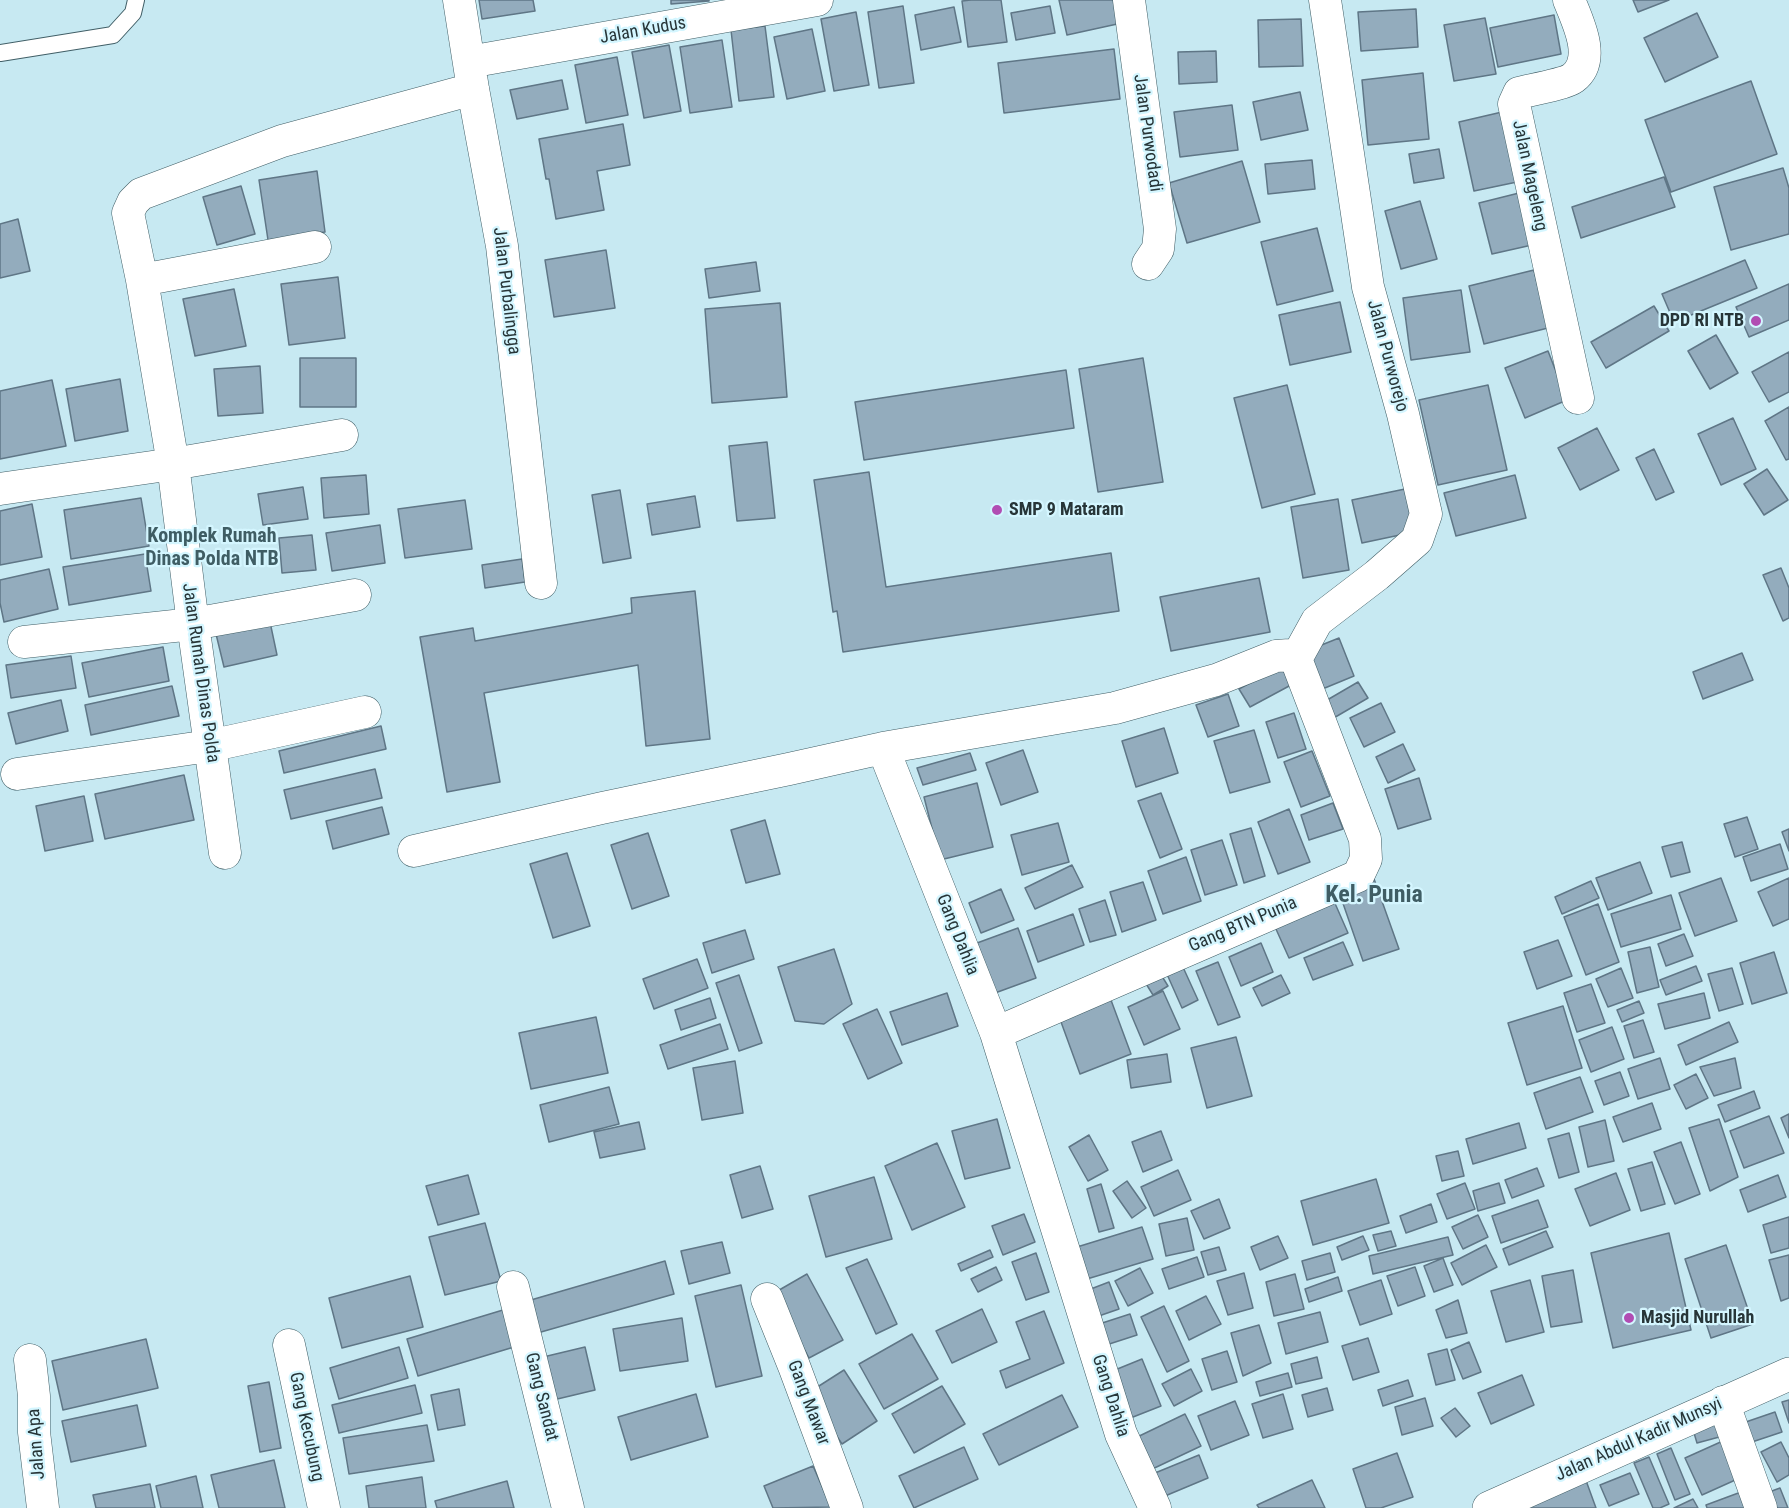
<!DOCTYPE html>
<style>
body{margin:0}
canvas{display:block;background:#c7e9f2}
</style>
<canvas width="1789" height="1508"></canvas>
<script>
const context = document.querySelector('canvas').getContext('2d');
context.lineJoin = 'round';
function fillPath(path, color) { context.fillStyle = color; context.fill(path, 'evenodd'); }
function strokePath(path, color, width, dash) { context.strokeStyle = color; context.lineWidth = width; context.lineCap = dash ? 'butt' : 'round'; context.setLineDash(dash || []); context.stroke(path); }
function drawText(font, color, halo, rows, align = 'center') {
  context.font = font + ' "Roboto Condensed",sans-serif'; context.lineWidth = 4.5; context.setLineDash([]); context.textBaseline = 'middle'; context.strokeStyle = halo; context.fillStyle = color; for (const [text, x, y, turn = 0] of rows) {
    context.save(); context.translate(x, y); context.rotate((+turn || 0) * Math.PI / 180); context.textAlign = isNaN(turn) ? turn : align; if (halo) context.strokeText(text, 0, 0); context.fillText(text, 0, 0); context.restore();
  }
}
const building = new Path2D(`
 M479 0H533L535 11 482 19Z
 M671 0H709V1L671 4Z
 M971 0H1001L1007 42 968 47 962 1Z
 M1059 0H1126L1131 21 1067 35Z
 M1633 0H1669L1638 12Z
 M903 6 914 83 879 88 868 12Z
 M1050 6 1055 33 1016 40 1011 13Z
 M954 7 961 42 921 50 915 15Z
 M1416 9 1418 47 1361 51 1358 12Z
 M856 12 869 85 834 91 821 19Z
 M1697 13 1718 57 1665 82 1644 38Z
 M1554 15 1561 54 1498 67 1490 28Z
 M1485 18 1496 74 1454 81 1444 25Z
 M1301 19 1303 66 1259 67 1258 20Z
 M765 26 774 97 739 101 731 30Z
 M812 29 825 91 787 99 774 37Z
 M722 40 732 107 690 113 680 47Z
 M669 45 681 111 644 118 632 52Z
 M1114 49 1120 99 1004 113 998 63Z
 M1216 51 1217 82 1179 84 1178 52Z
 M617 57 628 115 586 123 575 65Z
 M1423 73 1429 139 1368 145 1362 80Z
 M562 80 568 109 517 119 510 90Z
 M1751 81 1777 154 1671 192 1645 120Z
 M1300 92 1308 130 1261 140 1253 102Z
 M1232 105 1238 150 1180 157 1174 112Z
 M1502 112 1517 182 1474 191 1459 122Z
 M623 124 630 165 597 171 604 210 556 219 549 179H546L539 139Z
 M1439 149 1444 178 1414 183 1409 154Z
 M1312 160 1315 189 1268 194 1265 164Z
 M1242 161 1260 222 1187 243 1169 183Z
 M1783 168 1789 188V234L1731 250 1714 187Z
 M317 171 325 232 268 240 259 180Z
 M1664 177 1675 207 1581 238 1572 207Z
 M241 186 255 234 217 245 203 197Z
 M1519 193 1532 245 1492 254 1479 203Z
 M1420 201 1437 259 1401 269 1385 211Z
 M18 219 30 271 0 278V224Z
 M1317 228 1333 291 1277 305 1261 242Z
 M606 250 615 308 554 317 545 260Z
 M1745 260 1757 288 1674 322 1662 294Z
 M756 262 760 291 709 298 705 269Z
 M1534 270 1548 328 1484 344 1469 286Z
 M338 277 345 338 289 345 281 284Z
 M1789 284V320L1749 337 1736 307Z
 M234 289 246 346 195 356 183 299Z
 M1461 290 1470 352 1411 360 1403 298Z
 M1340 302 1351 352 1290 365 1279 315Z
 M780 303 787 397 712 403 705 309Z
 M1654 306 1669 331 1606 368 1591 342Z
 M1716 335 1738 373 1710 389 1688 351Z
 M1548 351 1567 400 1525 418 1505 368Z
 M1789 352V392L1769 402 1752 372Z
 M300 358H356V407H300Z
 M1143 358 1163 482 1098 492 1079 369Z
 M260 366 263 413 218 416 214 369Z
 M1066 370 1074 428 864 460 855 402Z
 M120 379 128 431 75 441 66 389Z
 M52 380 66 446 0 459V391Z
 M1287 385 1315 494 1262 508 1234 398Z
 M1488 385 1507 470 1438 485 1419 400Z
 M1789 407V459L1786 460 1765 421Z
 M1733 418 1756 469 1721 485 1698 434Z
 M1597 428 1619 470 1580 490 1558 448Z
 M767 442 775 518 737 521 729 446Z
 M1654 449 1674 492 1656 500 1636 458Z
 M1767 469 1788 500 1764 515 1744 484Z
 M869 472 886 587 1111 553 1119 611 843 652 837 611 833 612 814 480Z
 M366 475 369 514 324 518 321 478Z
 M1515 475 1526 518 1456 536 1444 493Z
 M303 487 308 519 263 525 258 494Z
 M1405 489 1414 532 1362 543 1352 500Z
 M620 490 631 558 603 563 592 495Z
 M695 496 700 527 652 535 647 504Z
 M141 498 149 546 71 559 64 510Z
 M1338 499 1349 570 1303 578 1291 507Z
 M465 500 472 549 405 558 398 509Z
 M32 504 42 557 0 565V511Z
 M380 525 385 563 332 571 326 533Z
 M312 535 316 570 282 573 279 538Z
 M145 554 151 591 69 605 63 567Z
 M522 559 525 582 485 588 482 565Z
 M1781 568 1789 588V618L1783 621 1763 575Z
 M49 569 58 609 4 622 0 603V580Z
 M1259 578 1270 632 1171 651 1160 597Z
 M695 591 710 739 646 746 638 665 484 693 500 782 447 792 420 637 473 628 475 641 632 613 631 598Z
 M270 622 277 655 224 667 216 634Z
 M1339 638 1354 676 1320 690 1304 652Z
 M163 647 169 681 89 697 82 663Z
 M1742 653 1753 680 1703 699 1693 672Z
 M71 656 76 688 11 698 6 665Z
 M1281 666 1291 685 1250 707 1239 689Z
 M1358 682 1368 698 1332 719 1322 703Z
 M172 686 179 716 91 735 85 705Z
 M1228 694 1239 726 1208 737 1196 705Z
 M61 700 68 731 16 744 8 713Z
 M1381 703 1395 732 1364 747 1350 718Z
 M1294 713 1306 749 1278 758 1266 722Z
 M381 726 386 749 284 773 279 751Z
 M1164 728 1178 773 1136 787 1122 741Z
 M1254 730 1270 782 1230 793 1214 741Z
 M1403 744 1415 770 1388 783 1376 757Z
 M1023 750 1038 792 1001 805 986 763Z
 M1312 751 1330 796 1301 807 1284 762Z
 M970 753 976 770 923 785 917 768Z
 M375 769 382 798 291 819 284 790Z
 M184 775 194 820 105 839 95 794Z
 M1419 778 1431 819 1398 829 1385 789Z
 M977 783 993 847 940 860 924 797Z
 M1161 793 1182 849 1160 858 1138 801Z
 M84 796 93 841 45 851 36 806Z
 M1333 803 1343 829 1309 840 1301 815Z
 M382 807 389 834 333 849 326 821Z
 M1289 809 1310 862 1278 874 1258 822Z
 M1747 817 1758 849 1735 857 1724 824Z
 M765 820 780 874 746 883 731 830Z
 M1058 823 1069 862 1022 875 1011 835Z
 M1251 828 1265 876 1244 883 1230 834Z
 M1789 829V851L1782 832Z
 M648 833 669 896 632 909 611 845Z
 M1222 840 1237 885 1205 895 1191 850Z
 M1682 842 1690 872 1671 877 1662 847Z
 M1780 844 1788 869 1751 881 1743 857Z
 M567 853 590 926 553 938 530 864Z
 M1186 857 1201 901 1163 914 1148 871Z
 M1640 862 1652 893 1608 910 1596 878Z
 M1072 865 1083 887 1035 909 1025 888Z
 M1373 876 1399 949 1363 961 1338 889Z
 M1721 878 1737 921 1695 936 1679 893Z
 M1789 878V919L1773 926 1758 892Z
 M1591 881 1599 898 1562 914 1555 897Z
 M1143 882 1156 920 1122 932 1110 892Z
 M1001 889 1014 920 981 933 969 903Z
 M1330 892 1348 933 1289 958 1271 918Z
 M1671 895 1681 929 1621 947 1611 914Z
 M1105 900 1116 935 1090 942 1079 909Z
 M1598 904 1619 962 1586 975 1564 917Z
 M1073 914 1084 945 1038 962 1027 931Z
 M1018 928 1036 978 995 993 977 943Z
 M745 930 754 959 712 973 703 943Z
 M1684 934 1693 956 1666 966 1658 944Z
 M1558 940 1572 976 1537 989 1524 952Z
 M1343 942 1353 965 1313 980 1304 958Z
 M1261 943 1273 972 1241 986 1229 957Z
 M1650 947 1659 987 1637 993 1628 952Z
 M834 949 852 1004 824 1024 795 1021 778 967Z
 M1774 952 1787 993 1752 1004 1740 963Z
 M697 959 708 988 654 1009 643 979Z
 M1218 962 1240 1017 1218 1025 1196 971Z
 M1155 965 1168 986 1153 995 1140 974Z
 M1182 965 1198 1000 1182 1008 1166 972Z
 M1696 966 1702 981 1666 995 1660 980Z
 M1621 968 1633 998 1608 1007 1596 979Z
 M1732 968 1743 1004 1719 1011 1708 974Z
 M739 975 762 1043 739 1051 716 983Z
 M1281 975 1290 993 1262 1006 1253 988Z
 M1591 984 1605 1023 1577 1032 1564 993Z
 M1163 991 1180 1029 1144 1045 1128 1007Z
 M1108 992 1131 1054 1080 1074 1057 1011Z
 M947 993 958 1026 902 1045 890 1012Z
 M1704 993 1710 1018 1665 1029 1658 1004Z
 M710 998 716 1018 681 1030 675 1010Z
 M1639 1001 1644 1013 1622 1022 1617 1010Z
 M1563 1006 1582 1068 1527 1085 1508 1023Z
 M877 1009 902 1063 868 1079 843 1024Z
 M596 1017 608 1073 531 1089 519 1033Z
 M1643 1020 1654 1052 1634 1058 1624 1026Z
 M1729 1022 1738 1042 1686 1065 1678 1045Z
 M720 1024 728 1049 668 1069 660 1045Z
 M1612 1027 1624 1059 1591 1072 1579 1040Z
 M1236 1037 1252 1096 1207 1108 1191 1048Z
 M1167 1054 1171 1082 1131 1088 1127 1060Z
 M1660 1058 1670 1089 1638 1099 1628 1069Z
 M1735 1058 1741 1088 1714 1096 1700 1067Z
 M735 1061 743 1113 702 1120 693 1068Z
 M1620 1072 1629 1096 1604 1105 1595 1081Z
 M1696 1074 1708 1098 1686 1109 1674 1085Z
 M1580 1077 1593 1112 1546 1129 1534 1093Z
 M609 1087 619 1124 549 1142 540 1105Z
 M1754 1091 1760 1108 1725 1122 1718 1105Z
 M1652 1103 1661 1129 1623 1142 1613 1117Z
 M1789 1114V1138L1781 1118Z
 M1769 1116 1784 1153 1744 1168 1730 1131Z
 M997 1119 1010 1168 965 1179 952 1131Z
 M1719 1119 1738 1177 1710 1191 1689 1128Z
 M1605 1120 1614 1161 1588 1167 1579 1127Z
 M639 1122 645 1149 600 1158 594 1132Z
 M1519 1123 1526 1148 1473 1164 1466 1139Z
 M1161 1131 1172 1160 1143 1172 1132 1142Z
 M1569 1133 1579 1172 1559 1178 1548 1139Z
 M1089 1135 1108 1170 1088 1181 1069 1147Z
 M1681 1142 1700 1194 1675 1204 1654 1152Z
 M937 1143 965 1207 912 1230 885 1166Z
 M1458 1151 1464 1176 1442 1181 1436 1156Z
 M1652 1162 1665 1204 1641 1211 1628 1169Z
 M760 1166 773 1209 742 1218 730 1175Z
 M1537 1168 1544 1186 1512 1198 1505 1180Z
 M1178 1170 1191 1200 1154 1216 1141 1187Z
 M1616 1173 1630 1210 1590 1226 1575 1189Z
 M468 1175 479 1214 438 1225 426 1186Z
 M1778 1175 1786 1197 1748 1212 1740 1190Z
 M874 1177 892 1239 826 1257 809 1196Z
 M1376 1179 1389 1223 1313 1245 1301 1201Z
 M1127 1181 1146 1208 1132 1218 1113 1191Z
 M1465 1183 1475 1209 1447 1219 1437 1194Z
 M1499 1183 1505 1203 1478 1211 1473 1191Z
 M1101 1184 1114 1228 1099 1232 1087 1189Z
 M1219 1199 1230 1228 1204 1239 1191 1211Z
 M1538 1200 1548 1227 1501 1243 1492 1216Z
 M1431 1204 1437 1222 1406 1233 1400 1216Z
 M1024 1214 1035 1242 1003 1255 992 1226Z
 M1478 1215 1488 1237 1463 1249 1452 1227Z
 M1789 1217V1248L1771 1253 1763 1225Z
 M1187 1218 1194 1250 1166 1256 1159 1224Z
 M485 1223 501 1281 445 1295 429 1237Z
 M1142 1227 1153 1259 1087 1279 1077 1247Z
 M1391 1231 1396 1246 1378 1251 1373 1235Z
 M1546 1231 1553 1247 1509 1265 1503 1249Z
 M1669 1233 1691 1330 1613 1348 1591 1253Z
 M1278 1236 1288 1258 1260 1270 1251 1247Z
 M1363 1236 1369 1250 1342 1260 1337 1247Z
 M1448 1237 1453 1255 1373 1274 1369 1256Z
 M722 1242 730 1273 689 1284 681 1251Z
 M1486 1245 1497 1267 1462 1285 1451 1263Z
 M1726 1245 1753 1324 1711 1338 1685 1259Z
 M1219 1247 1226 1270 1208 1275 1201 1252Z
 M990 1250 993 1257 961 1271 958 1264Z
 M1036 1253 1049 1292 1026 1300 1012 1262Z
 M1330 1253 1335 1272 1307 1280 1302 1261Z
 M1789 1255V1298L1781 1301 1769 1260Z
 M1197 1257 1204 1277 1169 1289 1162 1269Z
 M1443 1258 1453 1285 1434 1292 1424 1266Z
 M867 1259 897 1324 876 1334 846 1268Z
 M665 1261 674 1294 534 1334 524 1302Z
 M996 1267 1002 1280 978 1292 971 1279Z
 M1415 1267 1425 1296 1398 1306 1387 1276Z
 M1140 1268 1153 1293 1128 1306 1115 1281Z
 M1573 1270 1582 1322 1551 1327 1542 1276Z
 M1244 1273 1253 1308 1228 1315 1217 1281Z
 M807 1274 843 1340 809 1358 774 1293Z
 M1295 1274 1304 1309 1274 1316 1266 1282Z
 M410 1276 423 1327 342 1348 329 1298Z
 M1338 1277 1342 1291 1309 1302 1305 1289Z
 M1381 1280 1392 1314 1360 1325 1348 1291Z
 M1530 1280 1544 1332 1506 1342 1491 1291Z
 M1109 1282 1119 1309 1093 1318 1083 1292Z
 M741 1285 762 1376 716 1387 695 1296Z
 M1206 1296 1221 1324 1189 1340 1176 1311Z
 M1458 1300 1467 1333 1446 1338 1436 1310Z
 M1164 1306 1189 1361 1167 1372 1141 1317Z
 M982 1309 997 1342 952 1363 936 1331Z
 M503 1310 514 1347 418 1376 407 1339Z
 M1044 1311 1064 1363 1006 1388 1000 1371 1030 1359 1016 1322Z
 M1320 1312 1328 1342 1286 1354 1278 1323Z
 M1130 1314 1137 1335 1100 1347 1093 1326Z
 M682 1318 688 1361 620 1371 613 1329Z
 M1259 1325 1271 1363 1243 1376 1231 1333Z
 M912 1334 938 1379 884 1409 859 1364Z
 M1368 1338 1379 1372 1353 1380 1342 1346Z
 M146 1339 158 1388 63 1410 52 1361Z
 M1469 1342 1481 1372 1463 1379 1451 1350Z
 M399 1347 408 1378 339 1399 330 1368Z
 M585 1347 595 1390 549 1401 539 1358Z
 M1447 1349 1455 1380 1436 1385 1428 1354Z
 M1227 1351 1237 1382 1212 1390 1202 1359Z
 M1317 1357 1322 1378 1296 1384 1291 1364Z
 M1142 1359 1161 1406 1128 1419 1110 1372Z
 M1191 1369 1202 1391 1174 1406 1162 1384Z
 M844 1370 877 1421 842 1444 808 1393Z
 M1288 1373 1292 1387 1260 1396 1256 1382Z
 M1522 1375 1534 1405 1491 1424 1478 1393Z
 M1408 1380 1413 1396 1383 1406 1378 1390Z
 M269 1382 281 1448 260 1452 248 1386Z
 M415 1385 422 1413 339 1433 332 1405Z
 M942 1386 965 1424 914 1453 892 1414Z
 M1327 1388 1333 1410 1308 1417 1302 1395Z
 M459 1389 465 1425 438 1430 431 1395Z
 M696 1394 708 1437 631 1460 618 1417Z
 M1283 1394 1293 1429 1263 1438 1252 1404Z
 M1062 1395 1078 1427 999 1465 983 1434Z
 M1425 1398 1433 1426 1402 1435 1395 1407Z
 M1789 1400V1423L1782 1402Z
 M1235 1401 1249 1435 1211 1450 1198 1416Z
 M137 1405 146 1446 71 1462 62 1421Z
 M1455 1408 1470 1426 1456 1437 1441 1418Z
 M1775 1412 1782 1432 1743 1445 1737 1425Z
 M1185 1414 1201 1446 1146 1472 1131 1440Z
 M1718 1416 1723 1436 1697 1443 1691 1423Z
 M427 1425 434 1461 349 1474 343 1438Z
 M1725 1440 1742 1477 1702 1495 1685 1458Z
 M1781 1442 1789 1458V1475L1777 1482 1761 1452Z
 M964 1447 978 1479 914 1508 899 1476Z
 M1671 1448 1690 1494 1675 1500 1657 1454Z
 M1397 1453 1413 1497 1381 1508H1366L1353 1469Z
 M1199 1455 1208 1478 1165 1496 1155 1473Z
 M1649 1457 1669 1504 1660 1508H1653L1634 1463Z
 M274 1460 285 1508H219L211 1475Z
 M813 1466 831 1507 773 1508 764 1486Z
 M1630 1473 1639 1494 1609 1506 1600 1485Z
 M1584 1475 1596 1508H1515Z
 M196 1476 203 1508H161L156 1486Z
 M422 1477 426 1508H369L366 1486Z
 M1312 1480 1325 1508H1259L1257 1505Z
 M507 1481 514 1508H437L435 1501Z
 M150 1484 155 1508H96L93 1495Z
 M1780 1488 1788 1508H1766L1761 1495Z
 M1741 1492 1747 1508H1707L1706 1505Z
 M1693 1499 1698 1508H1674Z`);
fillPath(building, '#93acbd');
strokePath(building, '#5f7686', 1.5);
const service = new Path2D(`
 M0 53 113 35 133 13 136 0`);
const minor = new Path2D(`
 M459 0 473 89 502 246 541 583
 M1129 0 1160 229 1158 249 1148 264
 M1569 0C1578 22 1597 60 1573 78 1565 84 1530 90 1519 93L1514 104 1578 398
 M469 62 817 0
 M142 280 315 247
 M0 489 173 464 342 435
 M24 642 193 624 355 595
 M1296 659 1317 621 1377 575 1417 540 1426 514 1403 414 1368 287 1325 0
 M17 774 209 746 365 712
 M414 851 602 808 789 769 883 748
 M225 853 193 624 173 464 142 280 128 213 133 202 141 194 282 141 473 89
 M996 1033 1358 876 1366 859 1365 839 1296 659 1290 655 1276 656 1216 680 1115 708 883 748 996 1033 1121 1434 1155 1508
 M513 1287 568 1508
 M767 1299 794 1366 847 1508
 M289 1345 324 1508
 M30 1360 34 1396V1432L43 1508
 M1723 1402 1761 1508`);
const tertiary = new Path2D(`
 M1489 1508 1789 1374`);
strokePath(service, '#405e66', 18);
strokePath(minor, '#405e66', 33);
strokePath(tertiary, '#405e66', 34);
strokePath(service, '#fff', 16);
strokePath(minor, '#fff', 32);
strokePath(tertiary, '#fff', 33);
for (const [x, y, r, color] of [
 [1756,321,6,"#b14db3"],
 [997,510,6,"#b14db3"],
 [1629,1318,6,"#b14db3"]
]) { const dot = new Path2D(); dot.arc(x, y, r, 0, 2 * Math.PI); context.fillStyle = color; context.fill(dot); strokePath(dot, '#d4f6ff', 2); }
drawText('18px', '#273538', '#d4f6ff', [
 ["Jalan Kudus",643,31,-10],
 ["Jalan Purwodadi",1147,133,82],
 ["Jalan Mageleng",1529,176,78],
 ["Jalan Purbalingga",506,291,83],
 ["Jalan Purworejo",1387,356,75],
 ["Jalan Rumah Dinas Polda",200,673,82],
 ["Gang BTN Punia",1243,925,-23],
 ["Gang Dahlia",957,935,68],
 ["Gang Dahlia",1110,1396,72],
 ["Gang Sandat",541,1397,76],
 ["Gang Mawar",808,1403,69],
 ["Gang Kecubung",306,1427,78],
 ["Jalan Abdul Kadir Munsyi",1639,1440,-24],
 ["Jalan Apa",37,1444,-94]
]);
drawText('bold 18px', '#273538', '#d4f6ff', [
 ["DPD RI NTB",1744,321,"right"],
 ["SMP 9 Mataram",1009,510],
 ["Masjid Nurullah",1641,1318]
], 'left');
drawText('bold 20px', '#3f5d64', '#d4f6ff', [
 ["Komplek Rumah",212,537],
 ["Dinas Polda NTB",212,560]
]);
drawText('bold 24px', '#3f5d64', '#d4f6ff', [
 ["Kel. Punia",1374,896]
]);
</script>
